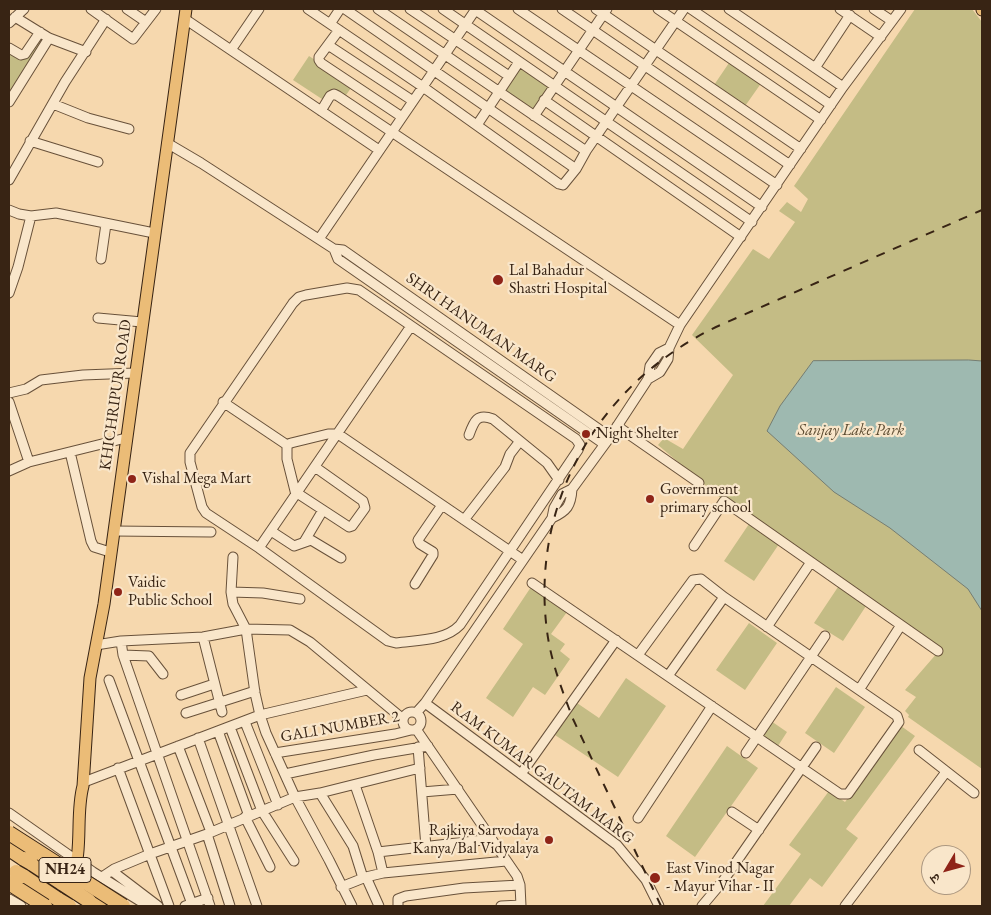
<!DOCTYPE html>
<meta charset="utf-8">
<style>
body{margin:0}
#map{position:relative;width:991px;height:915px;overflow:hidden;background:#f6d8ae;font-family:"EB Garamond","Noto Serif Devanagari",serif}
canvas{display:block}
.frame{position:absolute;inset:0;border:10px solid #382414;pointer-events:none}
.north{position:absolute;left:921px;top:845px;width:50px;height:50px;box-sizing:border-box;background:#f9e6ca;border:1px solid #ac9881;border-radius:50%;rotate:233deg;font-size:14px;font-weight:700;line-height:20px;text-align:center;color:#382414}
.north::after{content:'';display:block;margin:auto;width:18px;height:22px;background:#8f2418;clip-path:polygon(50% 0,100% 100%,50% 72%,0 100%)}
</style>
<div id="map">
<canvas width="991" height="915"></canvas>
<div class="frame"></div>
<div class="north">उ</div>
</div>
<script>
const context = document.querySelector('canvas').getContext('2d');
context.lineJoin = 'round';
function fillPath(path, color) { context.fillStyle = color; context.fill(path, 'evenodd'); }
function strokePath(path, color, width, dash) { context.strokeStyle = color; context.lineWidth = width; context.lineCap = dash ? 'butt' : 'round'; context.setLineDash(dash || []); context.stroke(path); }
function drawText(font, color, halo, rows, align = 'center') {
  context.font = font + ' "EB Garamond",serif'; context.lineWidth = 4.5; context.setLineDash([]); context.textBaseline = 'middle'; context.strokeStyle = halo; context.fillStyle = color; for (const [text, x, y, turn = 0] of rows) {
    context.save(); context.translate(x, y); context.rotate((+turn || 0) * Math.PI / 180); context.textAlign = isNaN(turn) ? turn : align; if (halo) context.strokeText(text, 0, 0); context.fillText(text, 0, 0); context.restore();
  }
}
fillPath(new Path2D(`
 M915 9H972L982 22V769L908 717 909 715 905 711 916 697 905 690 938 652 724 501 658 445 664 438 683 449 733 375 692 335 753 249 769 259 795 222 779 211 787 202 801 212 808 199 794 186Z
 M40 36 46 40 9 97V53L10 51 23 60Z
 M309 56 353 85 344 98 332 91 325 101 293 80Z
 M731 60 762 82 743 109 712 88Z
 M520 64 552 86 533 113 501 92Z
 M749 524 779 544 754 581 724 561Z
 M531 587 567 612 551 634 565 644 560 651 570 659 545 695 533 687 513 717 486 698 523 644 503 629Z
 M838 587 866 606 843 641 814 623Z
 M749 623 777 643 745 690 716 670Z
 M626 678 666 706 618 777 555 735 577 703 599 718Z
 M836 687 865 707 834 753 805 733Z
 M771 721 787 732 778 746 762 735Z
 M901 726 915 736 846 829 858 838 822 887 810 878 789 906H763L801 854 789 845 829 791 845 802Z
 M727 746 758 768 695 857 666 836Z`), '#c4bc85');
const water = new Path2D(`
 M969 360 982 361V611L968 589 890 528 834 492 767 431 780 406 813 361Z`);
fillPath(water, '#9eb9b0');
strokePath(water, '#757d72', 1);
const minor = new Path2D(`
 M91 9 133 39 156 9
 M127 9 146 22
 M308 9 423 87 559 184 563 185 576 169 586 151 684 9
 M345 9 576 169
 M378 9 586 151
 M410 9 509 76
 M443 9 752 222
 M474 9 762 207
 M518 9 777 185
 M562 9 790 165
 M596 9 801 149
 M658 9 821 120
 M691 9 831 105
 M729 9 843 87
 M840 9 881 37
 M874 9 892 21
 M15 17 49 38 86 52
 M185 19 379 150
 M9 23 24 9
 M330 24 340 9
 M339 30 319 57V60L321 63 402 117
 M328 45 413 101
 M9 48 21 55 25 54 40 32
 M231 50 259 9
 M815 68 850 15
 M544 100 741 237
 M9 102 49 38
 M53 104 88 118 129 129
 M321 111 330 96 334 94 338 96 680 325
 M534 116 607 9
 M477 125 519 62
 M30 141 98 162
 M167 143 201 163 334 249 343 250 610 437
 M9 180 65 82 106 19
 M9 210 19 214 31 216 56 213 154 233
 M319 239 476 9
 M334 249 338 259 604 444
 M101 259 106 224
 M347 288 359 290 576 439 580 445 578 450 460 625C445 641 417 640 396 643L388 641 259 548 206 513 202 507 190 462V453L293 303 299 297 306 295Z
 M9 293 18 267 31 216
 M98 318 142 322
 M648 379 660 372 668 359 669 348 680 325 843 87 901 9
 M9 393 26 389 41 380 83 375 135 373
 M9 402 29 462
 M223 402 287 445
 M617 426 699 483
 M469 435C474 421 477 413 493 419L547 463 559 480
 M70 452 91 541 94 547 110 552
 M9 471 29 462 126 438
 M297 493 349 527 352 526 365 508 363 501 315 467
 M296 495 287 459V445L291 443 328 434H338L523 560
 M552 518C567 511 571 506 572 489
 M464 520 505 467 510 454 520 441
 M114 531 211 532
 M271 531 294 546 311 540 341 558
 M304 542 323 510
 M694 546 724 501 938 651
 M259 548 411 326
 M233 557 231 592 233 604 246 629 255 693 260 715 266 733 295 797 329 860 352 906
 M532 583 840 794H848L899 722 897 716 724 597 701 579 693 580 638 655
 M415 584 433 555V552L420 544 418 540 442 505
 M231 592 263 593 300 599
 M767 627 811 562
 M203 637 222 712
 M121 641 123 655 210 906
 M96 645 121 641 203 637 246 629 290 630 310 642 403 719
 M123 655 149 656 163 674
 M668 676 724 597
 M109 680 192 904
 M859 690 901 625
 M181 695 214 684
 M425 703 617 845 646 880 659 906
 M403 721a9 9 0 1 1 18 0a9 9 0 1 1-18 0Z
 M186 713 255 691
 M416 713 425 703 552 518 554 508 562 494 572 489 610 437 648 379 650 366 659 353 669 348
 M245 722 278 805
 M230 727 262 811 294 861
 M416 729 517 876 520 885 521 906
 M218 731 249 816
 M198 738 257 906
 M178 746 211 832
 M418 747 426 847
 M919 750 974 793
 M275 753 395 734 411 730
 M746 753 825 636
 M118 768 169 906
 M285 774 374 755 428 746
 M521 774 616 640
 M84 782 260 715 367 690
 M355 785 378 852 492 839
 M422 792 458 789
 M320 793 353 846 363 878
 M732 812 759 830
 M9 813 93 872 148 906
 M245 817 270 867
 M638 818 712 706
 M207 834 230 906
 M378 852 383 873
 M112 871 158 906
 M102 877 114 869 150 854 207 834 295 797 320 793 420 768
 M366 877 379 906
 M341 887 366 877 383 873 506 861
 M9 899 21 906
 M185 906 208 898
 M398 906V899L406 896 464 888 520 885
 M501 906 521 905
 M702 906 723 881 816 747
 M845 906 946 772`);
const major = new Path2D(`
 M982 9V10
 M71 880C84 851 75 816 83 786L90 678 104 604 186 9`);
const highway = new Path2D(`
 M9 849 24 859
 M31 863 63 884
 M23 876 59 900
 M89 901 99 906`);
strokePath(minor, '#68513a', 11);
strokePath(major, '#382414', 13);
strokePath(highway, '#382414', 16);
strokePath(minor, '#f9e6ca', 9);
strokePath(major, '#ebbc77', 11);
strokePath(highway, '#ebbc77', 14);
strokePath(new Path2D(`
 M661 906 573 719C562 690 551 662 547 631 530 501 600 383 716 327L982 210`), '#382414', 2, [9, 9]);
const highwayBridge = new Path2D(`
 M9 833 123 906
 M24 859 31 863
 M16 872 23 876
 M9 883 45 906
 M63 884 89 901
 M59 900 69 906`);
strokePath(highwayBridge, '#382414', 16, []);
strokePath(highwayBridge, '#ebbc77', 14);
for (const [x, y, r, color] of [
 [498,280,6,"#8f2418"],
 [586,434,5,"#8f2418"],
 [132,479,5,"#8f2418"],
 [650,499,5,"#8f2418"],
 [118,592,5,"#8f2418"],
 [549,840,5,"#8f2418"],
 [655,878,6,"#8f2418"]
]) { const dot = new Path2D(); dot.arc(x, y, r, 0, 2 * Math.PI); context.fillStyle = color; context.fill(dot); strokePath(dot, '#f9e6ca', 2); }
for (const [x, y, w] of [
 [65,870,52]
]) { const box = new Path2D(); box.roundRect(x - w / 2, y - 12.5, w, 25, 4); context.fillStyle = '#f9e6ca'; context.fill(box); strokePath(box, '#382414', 1); }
drawText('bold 15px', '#382414', null, [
 ["NH24",65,870]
]);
drawText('16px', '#382414', '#f9e6ca', [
 ["Lal Bahadur",509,271],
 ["Shastri Hospital",509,289],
 ["Night Shelter",596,434],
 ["Vishal Mega Mart",142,479],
 ["Government",660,490],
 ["primary school",660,508],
 ["Vaidic",128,583],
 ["Public School",128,601],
 ["Rajkiya Sarvodaya",539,831,"right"],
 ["Kanya/Bal Vidyalaya",539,849,"right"],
 ["East Vinod Nagar",666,869],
 ["- Mayur Vihar - II",666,887]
], 'left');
drawText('16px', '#382414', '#f9e6ca', [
 ["SHRI HANUMAN MARG",481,328,35],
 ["KHICHRIPUR ROAD",116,395,-82],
 ["GALI NUMBER 2",340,727,-10],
 ["RAM KUMAR GAUTAM MARG",542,773,37]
]);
drawText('italic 16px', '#5b4a30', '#f9e6ca', [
 ["Sanjay Lake Park",851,431]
]);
</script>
